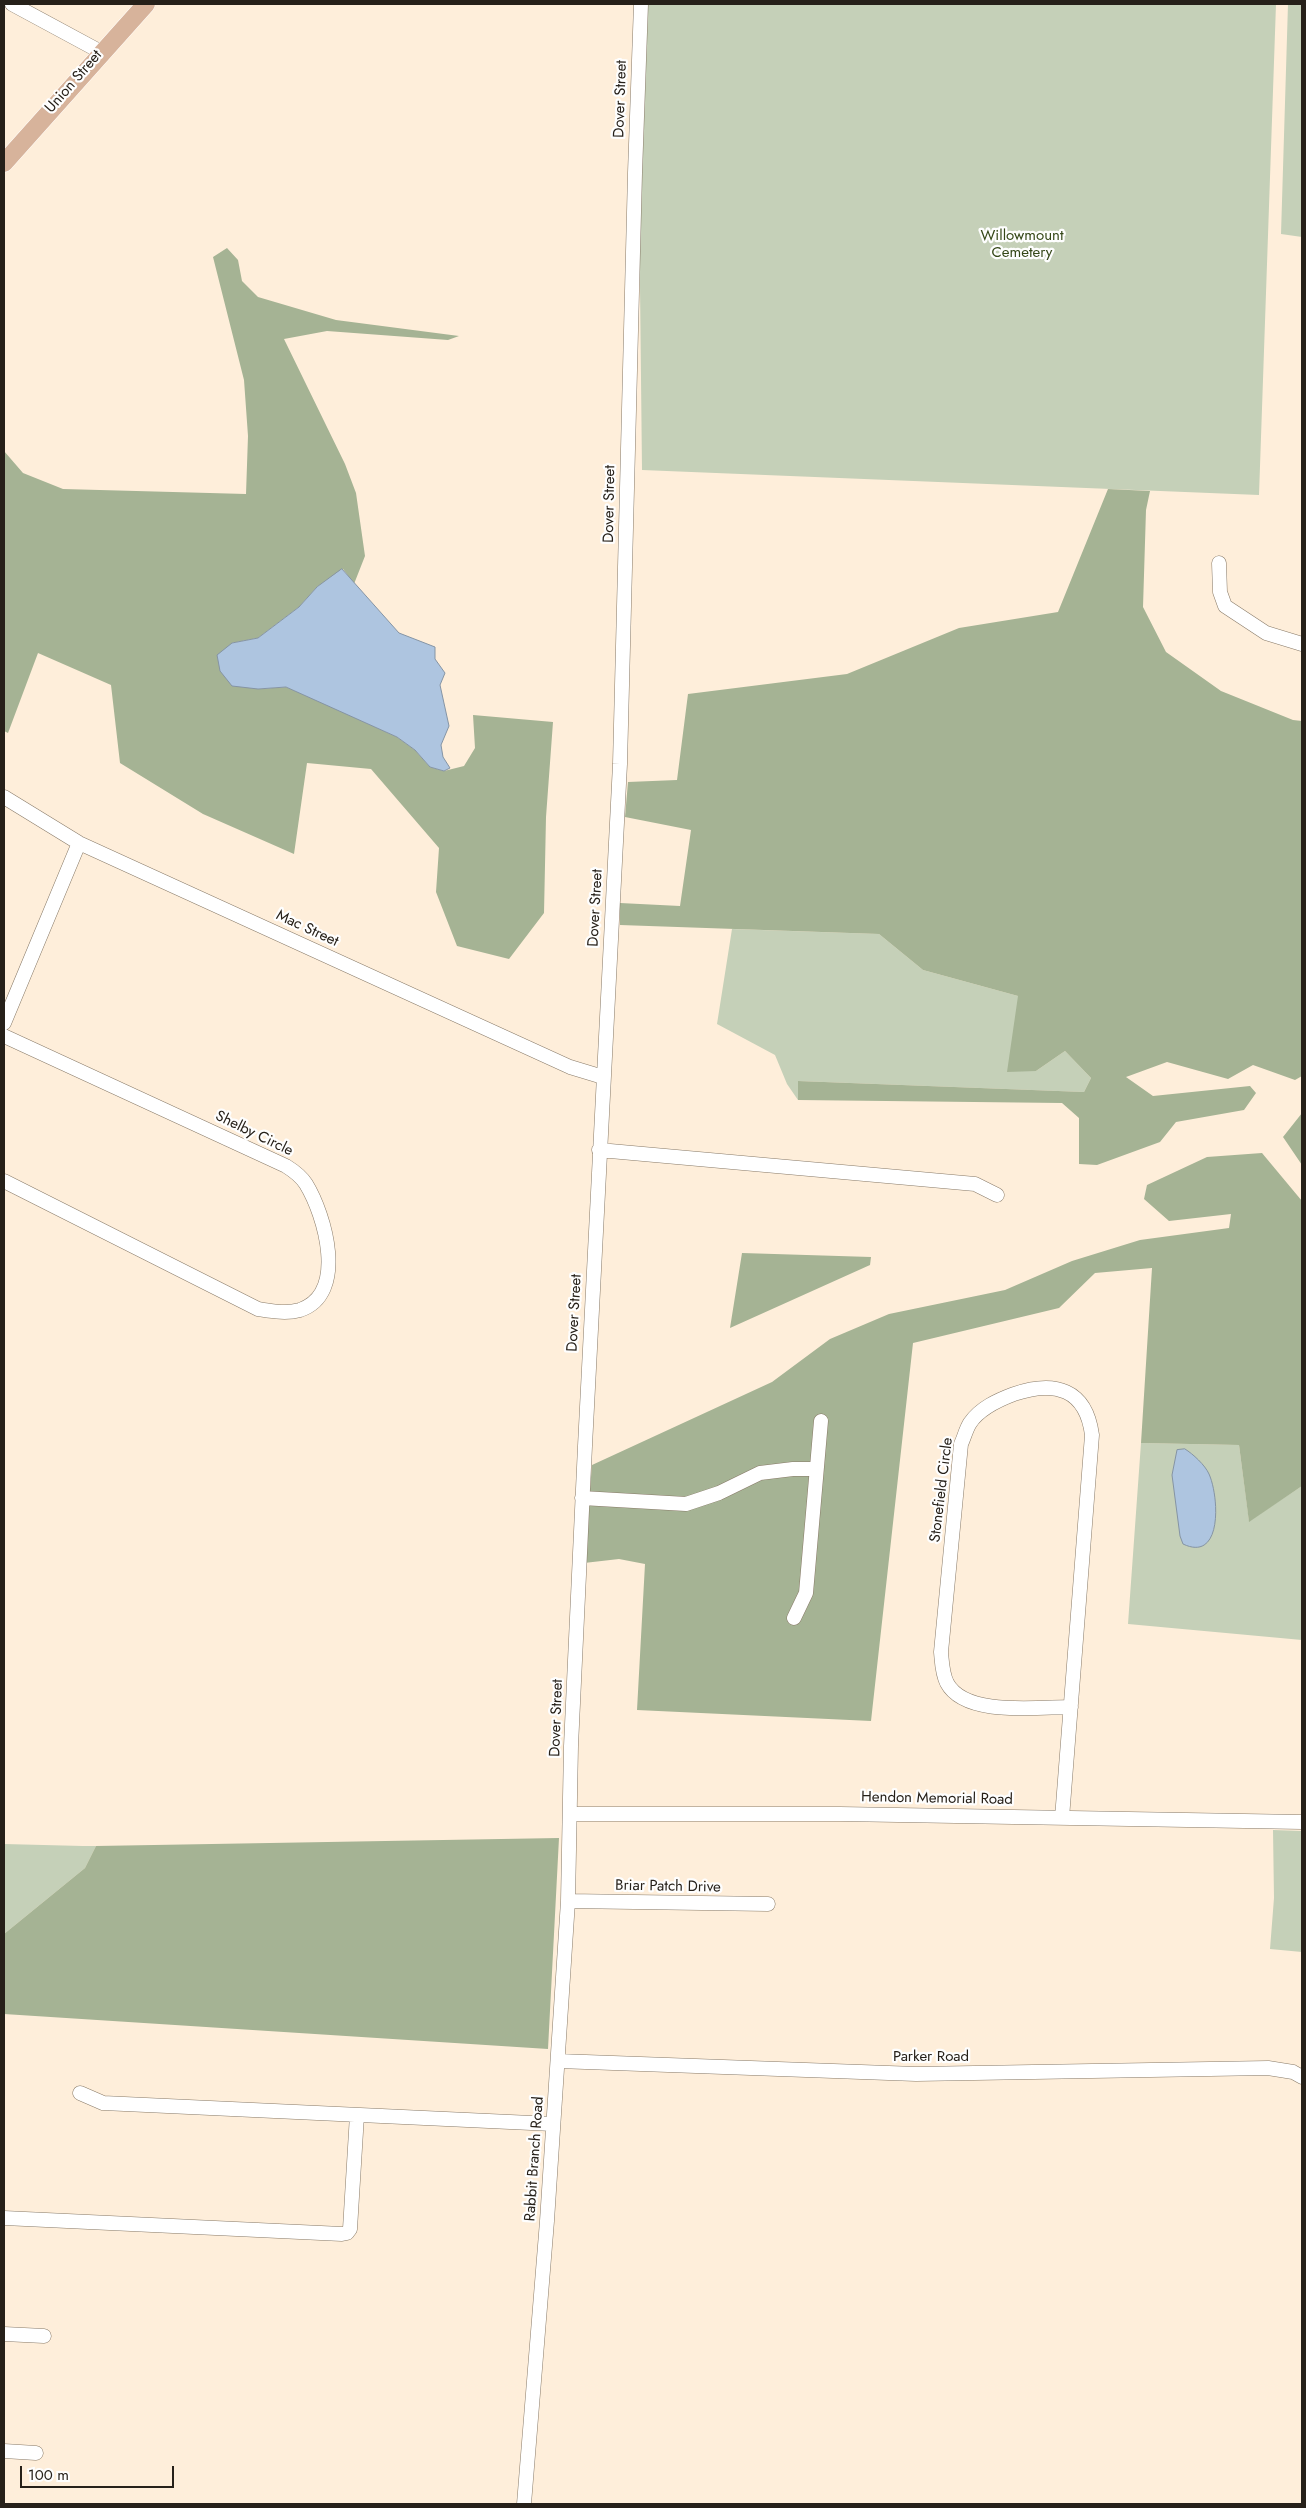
<!DOCTYPE html>
<style>
body{margin:0}
#map{position:relative;width:1306px;height:2508px;overflow:hidden;background:#feeeda;font-family:Jost,sans-serif}
canvas{display:block}
.frame{position:absolute;inset:0;border:5px solid #262019;pointer-events:none}
.scale{position:absolute;left:20px;top:2466px;width:154px;height:22px;box-sizing:border-box;border:2px solid #262019;border-top:0;padding-left:6px;font-size:15px;line-height:18px;white-space:nowrap;color:#262019;-webkit-text-stroke:4px #fefefe;paint-order:stroke}
</style>
<div id="map">
<canvas width="1306" height="2508"></canvas>
<div class="frame"></div>
<div class="scale">100 m</div>
</div>
<script>
const context = document.querySelector('canvas').getContext('2d');
context.lineJoin = 'round';
function fillPath(path, color) { context.fillStyle = color; context.fill(path, 'evenodd'); }
function strokePath(path, color, width, dash) { context.strokeStyle = color; context.lineWidth = width; context.lineCap = dash ? 'butt' : 'round'; context.setLineDash(dash || []); context.stroke(path); }
function drawText(font, color, halo, rows, align = 'center') {
  context.font = font + ' Jost,sans-serif'; context.lineWidth = 4.5; context.setLineDash([]); context.textBaseline = 'middle'; context.strokeStyle = halo; context.fillStyle = color; for (const [text, x, y, turn = 0] of rows) {
    context.save(); context.translate(x, y); context.rotate((+turn || 0) * Math.PI / 180); context.textAlign = isNaN(turn) ? turn : align; if (halo) context.strokeText(text, 0, 0); context.fillText(text, 0, 0); context.restore();
  }
}
fillPath(new Path2D(`
 M647 4H1276L1259 495 642 470 639 194Z
 M1288 4H1302V237L1281 234Z
 M732 929 879 934 923 970 1018 996 1036 1071 1065 1051 1091 1078 1084 1092 798 1081V1100L787 1084 775 1055 717 1024Z
 M1141 1443 1239 1445 1249 1521 1302 1486V1640L1128 1624Z
 M1273 1830 1302 1831V1952L1270 1949 1274 1898Z
 M4 1844 83 1846H96L85 1868 4 1934Z`), '#c5d0b8');
fillPath(new Path2D(`
 M227 248 238 260 242 281 258 297 336 320 459 336 448 340 327 331 284 339 345 464 356 493 365 556 354 584 343 569 317 587 299 607 258 638 232 643 258 689 286 687 317 700 397 737 415 750 430 767 444 771 464 766 475 748 473 715 553 722 546 817 544 913 509 959 457 946 436 892 439 848 371 769 307 763 294 854 203 814 120 763 111 685 38 653 8 733 4 731V451L23 473 63 489 246 494 248 436 244 380 213 257Z
 M1108 489 1150 491 1146 510 1143 607 1166 652 1221 691 1293 720 1302 721V1076L1295 1080 1253 1065 1228 1079 1167 1062 1126 1077 1153 1096 1250 1086 1256 1093 1244 1110 1176 1122 1160 1142 1097 1165 1079 1164V1118L1062 1103 798 1100V1081L1084 1092 1091 1078 1065 1051 1036 1071 1007 1072 1018 996 923 970 879 934 620 925V903L680 906 691 830 625 817 628 782 677 780 688 694 847 674 959 628 1058 612Z
 M1302 1113V1165L1283 1137Z
 M1262 1153 1302 1201V1486L1249 1522 1239 1445 1141 1443 1152 1268 1095 1273 1059 1308 913 1343 871 1721 637 1710 645 1564 619 1559 584 1563 592 1465 772 1382 830 1339 889 1314 1005 1290 1072 1261 1140 1240 1229 1228 1231 1214 1169 1221 1144 1199 1147 1185 1207 1157Z
 M742 1253 871 1257 870 1265 730 1328Z
 M559 1838 548 2049 4 2014V1934L85 1868 96 1846Z`), '#a5b394');
const water = new Path2D(`
 M342 569 399 633 435 647V659L445 673 440 685 449 726 441 745 443 757 450 768 444 771 430 767 415 750 397 737 286 687 258 689 232 686 220 671 217 655 232 643 258 638 299 607 317 587Z
 M1185 1449C1193 1454 1205 1465 1209 1474 1219 1496 1223 1563 1183 1544L1180 1536 1172 1475 1177 1450Z`);
fillPath(water, '#aec5e0');
strokePath(water, '#8594a4', 1);
const minor = new Path2D(`
 M12 4 101 52
 M1219 563 1220 592 1225 606 1266 633 1302 644
 M4 797 79 843 570 1067 603 1077
 M4 1023 79 843
 M4 1036 286 1166C294 1171 301 1176 306 1184 325 1215 348 1294 300 1310 286 1314 271 1311 258 1309L4 1181
 M599 1150 975 1184 997 1195
 M582 1498 686 1504 719 1493 760 1473 793 1469H816
 M794 1618 806 1593 821 1421
 M570 1814H840L1302 1822
 M1062 1818 1092 1435C1086 1389 1055 1380 1014 1394 998 1400 980 1408 970 1423 966 1429 964 1438 961 1444L941 1652C942 1662 942 1673 947 1683 965 1717 1038 1707 1071 1707
 M568 1901 768 1904
 M558 2061 916 2074 1268 2068 1293 2072 1302 2077
 M80 2093 103 2103 553 2124
 M4 2218 342 2234 347 2233 350 2229 357 2115
 M4 2334 44 2336
 M4 2451 36 2453
 M524 2504 547 2221 568 1901 571 1746 585 1446 620 764 635 173 641 4`);
const major = new Path2D(`
 M4 163 146 4`);
strokePath(minor, '#887a68', 15);
strokePath(major, '#fff', 19);
strokePath(minor, '#fff', 14);
strokePath(major, '#d7b39b', 18);
drawText('15px', '#262019', '#fefefe', [
 ["Union Street",74,82,-49],
 ["Dover Street",621,99,-88],
 ["Dover Street",610,504,-89],
 ["Dover Street",596,908,-87],
 ["Mac Street",307,929,25],
 ["Shelby Circle",254,1134,26],
 ["Dover Street",575,1313,-87],
 ["Stonefield Circle",942,1490,-83],
 ["Dover Street",557,1718,-88],
 ["Hendon Memorial Road",937,1799,1],
 ["Briar Patch Drive",668,1887,1],
 ["Parker Road",931,2057],
 ["Rabbit Branch Road",535,2159,-86]
]);
drawText('15px', '#344717', '#fefefe', [
 ["Willowmount",1022,236],
 ["Cemetery",1022,253]
]);
</script>
